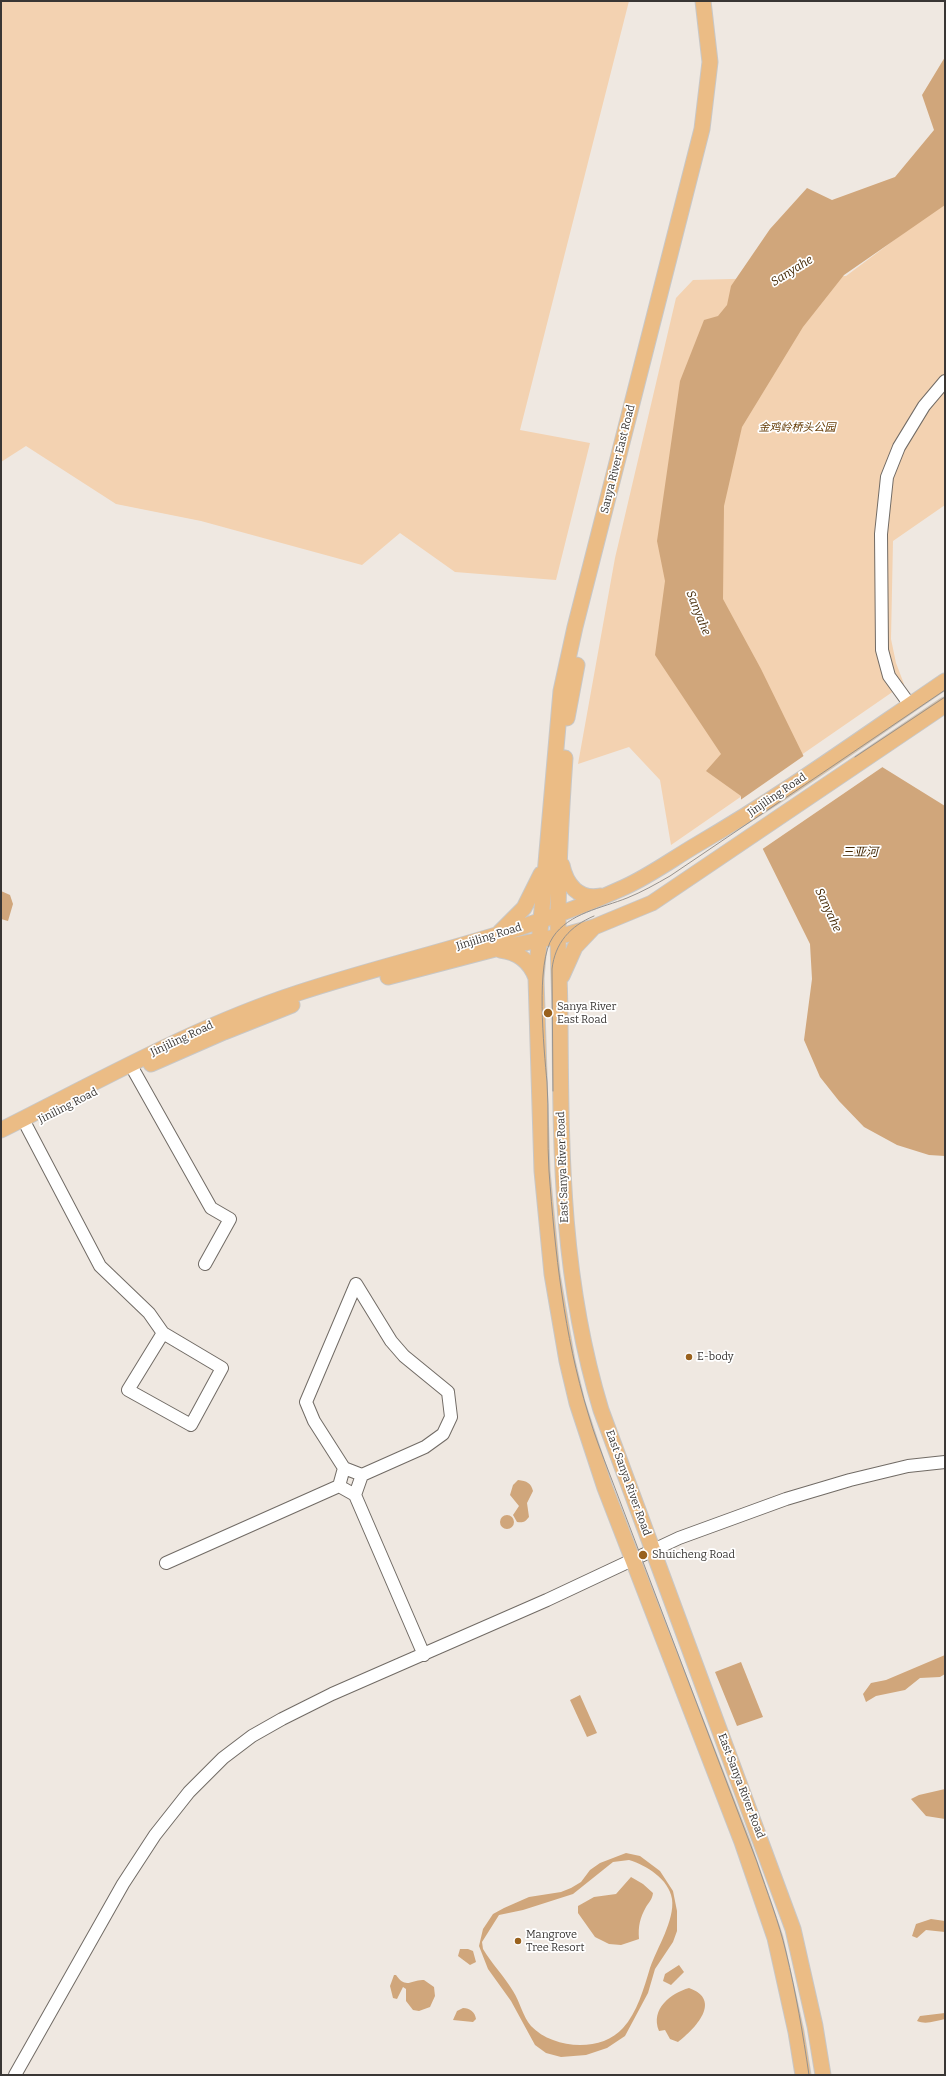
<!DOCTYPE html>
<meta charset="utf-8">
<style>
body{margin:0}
#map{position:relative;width:946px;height:2076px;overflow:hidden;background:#efe8e1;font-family:Bitter,serif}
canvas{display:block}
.frame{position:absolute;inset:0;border:2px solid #393634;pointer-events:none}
</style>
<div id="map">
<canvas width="946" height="2076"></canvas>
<div class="frame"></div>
</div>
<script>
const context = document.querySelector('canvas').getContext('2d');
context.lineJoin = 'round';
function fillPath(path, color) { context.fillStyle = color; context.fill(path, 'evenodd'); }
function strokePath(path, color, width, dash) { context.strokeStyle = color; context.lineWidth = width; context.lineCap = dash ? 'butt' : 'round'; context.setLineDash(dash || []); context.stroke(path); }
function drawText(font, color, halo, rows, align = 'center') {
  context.font = font + ' Bitter,"Noto Sans SC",serif'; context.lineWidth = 3.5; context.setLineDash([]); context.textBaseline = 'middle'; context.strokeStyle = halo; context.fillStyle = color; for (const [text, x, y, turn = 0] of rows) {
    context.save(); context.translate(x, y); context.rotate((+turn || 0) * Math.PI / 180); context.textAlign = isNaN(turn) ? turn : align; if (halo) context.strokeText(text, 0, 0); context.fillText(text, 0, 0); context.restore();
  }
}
fillPath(new Path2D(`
 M1 1H629L520 430 590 443 556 580 455 572 400 533 362 565 201 521 116 504 26 446 1 462Z
 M945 202V505L893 541 891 639 896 663 904 684 671 845 660 780 629 747 578 764 615 558 676 298 693 280 846 276Z`), '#f3d2b1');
fillPath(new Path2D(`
 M945 57V205L844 275 803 327 742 427 724 506 723 599 761 669 805 759 858 752 945 806V1156L929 1155 897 1145 864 1127 839 1101 820 1077 804 1040 812 979 810 944 741 805V796L706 771 721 754 655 655 665 581 657 541 680 381 704 320 718 316 727 305 731 286 770 229 807 188 832 200 895 177 934 130 922 95Z
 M1 891 10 895 13 904 8 921 1 919Z
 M518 1480C527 1481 531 1483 533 1491L527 1503 529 1517C525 1522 523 1523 517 1522L513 1515 519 1506 510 1495 513 1485Z
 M500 1522a7 7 0 1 1 14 0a7 7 0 1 1-14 0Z
 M945 1655V1674L940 1677 920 1678 905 1690 876 1696 866 1702 863 1694 871 1683 886 1680Z
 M741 1662 763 1717 737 1726 715 1672Z
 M580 1695 597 1733 587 1737 570 1700Z
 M945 1789V1819L926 1816 911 1799 919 1795Z
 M626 1853 640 1856 660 1871 673 1891 677 1911V1931L673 1942 655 1969 648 1993 625 2036 607 2048 586 2055 561 2057 546 2053 535 2045 511 2001 488 1969 479 1946 483 1929 493 1914 504 1908 529 1897 561 1892 571 1888 581 1882 590 1870 600 1863ZM629 1860C646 1865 669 1879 672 1899 675 1920 657 1948 650 1968 644 1988 637 2013 623 2028 601 2053 553 2049 531 2026 523 2017 520 2002 513 1991 504 1976 492 1964 483 1949L482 1942 499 1915 523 1910 573 1894 613 1862Z
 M631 1877 643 1884 653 1893C652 1900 649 1902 646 1907 640 1918 638 1926 639 1939L621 1945 609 1944 595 1937 578 1913V1906L594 1897 616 1894Z
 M931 1919 945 1921V1932L926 1930 917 1938 912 1936 916 1924Z
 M460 1949H468L473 1951 476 1962 470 1965 458 1956Z
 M679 1965 684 1972 671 1985 663 1981 665 1974Z
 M394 1975H396C406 1990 412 1979 424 1980L434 1987 435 1996 430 2007 419 2011 413 2010 406 2001V1989L403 1987 397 1999 393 1998 390 1986Z
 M689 1988C723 2000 695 2029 678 2042L670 2039 665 2030 659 2031C650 2009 671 1993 689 1988Z
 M463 2008C470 2008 475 2012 476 2019L473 2022 453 2020 457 2011Z
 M945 2013V2019C935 2021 926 2025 917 2021L920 2016Z`), '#d0a67b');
fillPath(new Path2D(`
 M858 750 884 766 761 850 739 806V801L805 755 806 757Z`), '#efe8e1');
const minor = new Path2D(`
 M910 705 889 676 882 650 881 534 887 477 899 447 924 406 945 381
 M134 1071 211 1208 230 1219 205 1264
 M27 1127 100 1266 149 1313 163 1333 222 1368 191 1425 128 1390 163 1333
 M344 1468 314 1421 306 1402 356 1284
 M339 1486 344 1468 362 1475
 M355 1495 362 1475 425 1447 443 1434 451 1417 448 1392 404 1356 391 1341 356 1284
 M166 1563 339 1486 355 1495 424 1655
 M15 2075 123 1884 155 1835 189 1792 223 1758 252 1736 282 1719 332 1694 547 1600 679 1538 786 1499 850 1480 908 1466 945 1462`);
const major = new Path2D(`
 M703 1 710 62 702 129 575 627 561 691 536 978 542 1171 552 1274 567 1361 577 1403 605 1488 742 1842 775 1938 796 2032 803 2075
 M567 718 577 665
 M565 758C561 815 558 872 558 929 558 960 560 990 560 1021 561 1155 561 1279 601 1410L793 1929 815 2026 823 2075
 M562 865C566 885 579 900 600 896
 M500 932 524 908 541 874
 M500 950C518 952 530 961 536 978
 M562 976 575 947 593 928
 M388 977 495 949 565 935 594 927 652 903 945 705
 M151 1064 224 1032 292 1005
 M1 1130C99 1081 194 1027 298 993 407 957 520 936 625 887 651 875 674 858 698 844 783 795 864 736 945 681`);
strokePath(minor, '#716b65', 14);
strokePath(major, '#c8c7c6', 17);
strokePath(minor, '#fff', 12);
strokePath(major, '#ebbc85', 15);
strokePath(new Path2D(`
 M855 757 945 697
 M553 1091 552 969C555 943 570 926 594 916
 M809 2075C803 2034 796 1993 786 1952 779 1922 767 1892 757 1862L610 1475C602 1454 594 1434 588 1413 564 1335 555 1252 549 1171 547 1141 549 1111 547 1082 544 1049 535 962 553 937 569 913 602 908 627 898 642 892 656 884 670 876L945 690`), '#97928d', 1);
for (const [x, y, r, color] of [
 [548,1013,5,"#99611d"],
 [689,1357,4,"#99611d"],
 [643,1555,5,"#99611d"],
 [518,1941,4,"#99611d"]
]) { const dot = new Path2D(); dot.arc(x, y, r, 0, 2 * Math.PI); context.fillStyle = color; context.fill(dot); strokePath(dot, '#fff', 1.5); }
drawText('italic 11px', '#643b05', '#fff', [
 ["金鸡岭桥头公园",797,428]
]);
drawText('11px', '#393634', '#fff', [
 ["Sanya River East Road",618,459,-76],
 ["Jinjiling Road",777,795,-34],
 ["Jinjiling Road",489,937,-17],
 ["Jinjiling Road",182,1039,-25],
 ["Jiniling Road",68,1106,-27],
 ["East Sanya River Road",563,1167,-92],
 ["East Sanya River Road",628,1483,70],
 ["East Sanya River Road",741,1786,69]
]);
drawText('11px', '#393634', '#fff', [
 ["Sanya River",557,1007],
 ["East Road",557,1020],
 ["E-body",697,1357],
 ["Shuicheng Road",652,1555],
 ["Mangrove",526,1935],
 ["Tree Resort",526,1948]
], 'left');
drawText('italic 12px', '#432703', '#fff', [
 ["Sanyahe",792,271,-32],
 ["Sanyahe",698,613,68],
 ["三亚河",860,853],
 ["Sanyahe",828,910,65]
]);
</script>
